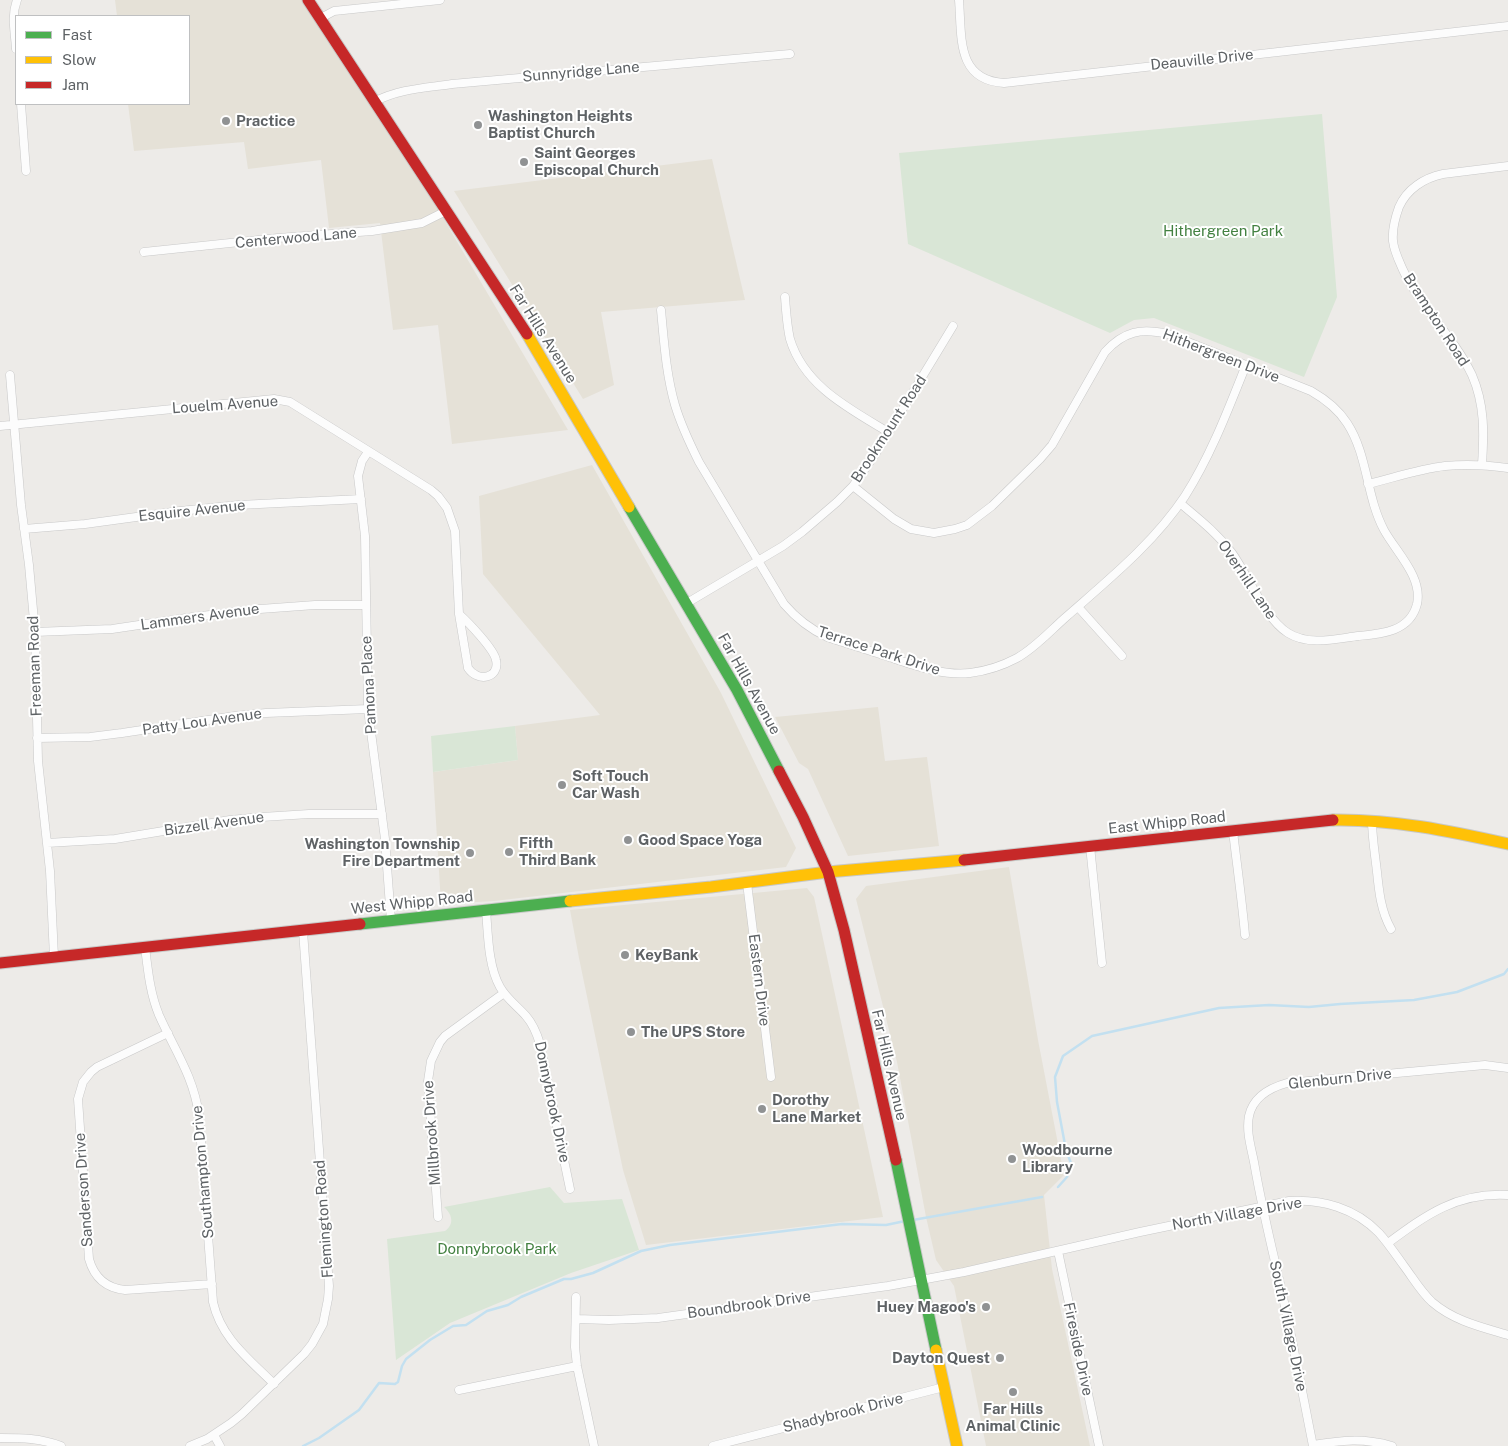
<!DOCTYPE html>
<style>
body{margin:0}
#map{position:relative;width:1508px;height:1446px;overflow:hidden;background:#edebe8;font-family:"Public Sans",sans-serif}
canvas{display:block}
.legend{position:absolute;left:15px;top:15px;width:175px;height:90px;box-sizing:border-box;background:#fff;border:1px solid #bfc0c1;margin:0;padding:6px 9px;list-style:none;font-size:15px;color:#5e6265}
.legend li{display:flex;align-items:center;gap:10px;height:25px}
.legend b{width:25px;border:1px solid #bfc0c1}
</style>
<div id="map">
<canvas width="1508" height="1446"></canvas>
<ul class="legend">
<li><b style="height:6px;background:#4caf50"></b>Fast</li>
<li><b style="height:6px;background:#ffc107"></b>Slow</li>
<li><b style="height:6px;background:#c62828"></b>Jam</li>
</ul>
</div>
<script>
const context = document.querySelector('canvas').getContext('2d');
context.lineJoin = 'round';
function fillPath(path, color) { context.fillStyle = color; context.fill(path, 'evenodd'); }
function strokePath(path, color, width, dash) { context.strokeStyle = color; context.lineWidth = width; context.lineCap = dash ? 'butt' : 'round'; context.setLineDash(dash || []); context.stroke(path); }
function drawText(font, color, halo, rows, align = 'center') {
  context.font = font + ' "Public Sans",sans-serif'; context.lineWidth = 4; context.setLineDash([]); context.textBaseline = 'middle'; context.strokeStyle = halo; context.fillStyle = color; for (const [text, x, y, turn = 0] of rows) {
    context.save(); context.translate(x, y); context.rotate((+turn || 0) * Math.PI / 180); context.textAlign = isNaN(turn) ? turn : align; if (halo) context.strokeText(text, 0, 0); context.fillText(text, 0, 0); context.restore();
  }
}
fillPath(new Path2D(`
 M115 0H309L386 121 568 430 452 444 438 325 393 330 380 223 329 228 321 160 248 169 244 142 134 151 128 104H189V16H117Z
 M712 159 745 300 601 312 614 385 583 399 454 191Z
 M592 465 721 693 796 848 786 867 494 901 441 904 433 772 518 760 515 726 600 715 483 574 479 496Z
 M878 707 885 761 927 757 939 846 848 856 808 769 799 763 775 717Z
 M1009 867 1038 1040 1064 1175 1044 1195 1052 1269 1090 1446H986L954 1286 936 1260 926 1217 897 1062 856 899 866 886Z
 M807 888 814 897 883 1217 646 1245 623 1170 579 958 570 910Z`), '#e5e1d7');
fillPath(new Path2D(`
 M1322 114 1337 297 1304 377 1154 318 1134 320 1110 333 908 244 899 153Z
 M515 726 518 760 433 772 431 736Z
 M550 1187 564 1203 622 1199 639 1250 571 1273 450 1323 396 1360 387 1239 445 1231C455 1224 452 1214 444 1207Z`), '#d9e6d6');
strokePath(new Path2D(`
 M1058 1187 1067 1177 1072 1166 1066 1150 1057 1102 1055 1077 1063 1056 1092 1036 1219 1008 1269 1005 1309 1007 1340 1004 1414 1000 1457 992 1504 974 1508 969
 M913 1220 1042 1197
 M303 1446 319 1438 359 1410 379 1383 395 1384 398 1382 402 1366 406 1359 430 1340 453 1326 466 1325 487 1311 508 1305 521 1297 564 1279H571L593 1273 641 1251 670 1245 842 1224 886 1225 905 1221`), '#c3e0f0', 2.5);
const street = new Path2D(`
 M959 0C962 37 956 80 1004 83L1508 26
 M319 19 334 11 440 0
 M16 49C15 32 11 16 17 0
 M374 102C398 89 425 88 452 84L790 54
 M21 104 26 171
 M144 252 278 238 372 231 422 223 446 211
 M785 297C786 311 787 326 790 339 804 386 850 409 888 432
 M661 310C664 341 666 374 675 405 681 425 690 444 699 462L784 604C796 618 810 629 827 637 848 644 868 650 889 657 914 665 942 676 970 673 986 671 1002 666 1017 658 1035 648 1050 631 1066 617 1108 580 1154 543 1185 496 1211 455 1228 410 1246 365
 M10 375 21 505 29 565 35 632 38 761 50 871 54 957
 M0 426 274 399 290 402 431 490 438 496 447 508 455 531 459 614
 M368 452 362 461 358 476 365 536 368 709 385 839 391 920
 M1482 465C1484 433 1485 405 1472 375 1454 337 1421 308 1403 270 1399 261 1394 251 1393 241 1392 229 1395 218 1399 207 1407 189 1424 178 1443 174L1508 166
 M1368 484C1393 478 1419 469 1445 466 1466 464 1487 465 1508 468
 M853 486 894 519 911 529 934 533 955 529 967 525 992 506 1040 459 1052 445 1105 352C1124 331 1141 328 1168 334L1311 391C1325 399 1338 409 1347 423 1368 455 1366 496 1384 530 1396 552 1423 577 1417 604 1410 632 1381 634 1358 636 1335 639 1309 646 1288 633 1265 619 1248 575 1232 553 1217 533 1199 519 1180 503
 M24 529 85 524 180 511 239 505 361 499
 M687 603 783 546 802 532 837 502 853 486 876 453 953 326
 M1078 607 1122 656
 M459 614C468 622 494 649 496 660 500 678 478 683 468 668Z
 M35 632 112 629 193 617 260 609 315 605H366
 M37 738 90 737 122 733 235 716 266 713 368 709
 M1372 820C1372 837 1375 854 1377 872 1379 892 1381 911 1391 929
 M1233 831C1237 866 1242 900 1245 935
 M47 843 115 839 230 820 262 817 309 814H382
 M1090 846 1102 963
 M747 883 771 1077
 M486 910C488 933 488 966 500 987 506 998 517 1006 526 1016 533 1024 537 1034 540 1044L570 1189
 M145 947C148 971 150 993 159 1015 175 1051 193 1075 199 1115L213 1302C221 1338 248 1358 274 1384
 M168 1033 97 1067 91 1072 83 1082 78 1099 89 1259C94 1277 106 1288 125 1290L212 1284
 M438 1217 428 1081 431 1061 440 1042 445 1036 504 993
 M1388 1243C1426 1215 1457 1192 1508 1195
 M1058 1251 1099 1446
 M576 1297 575 1347 577 1366 594 1446
 M576 1319 609 1320 658 1318 888 1286 964 1272 1140 1232 1289 1201C1322 1199 1355 1208 1379 1233 1388 1243 1396 1255 1404 1266 1413 1278 1421 1292 1432 1302 1454 1321 1481 1327 1508 1335
 M459 1390 577 1366
 M214 1435 220 1446
 M0 1438C22 1438 40 1438 61 1446
 M1313 1445C1342 1440 1364 1438 1392 1446
 M190 1446 207 1439 231 1423 242 1414 304 1354 312 1344 323 1324 328 1299 329 1286 303 931
 M713 1446 944 1387
 M1313 1446C1301 1386 1290 1326 1276 1266 1268 1232 1260 1197 1254 1162 1251 1147 1246 1131 1249 1116 1253 1097 1269 1088 1287 1083L1485 1065 1508 1068`);
const fast = new Path2D(`
 M629 507 737 690 779 771
 M360 924 570 901
 M896 1160 936 1350`);
const slow = new Path2D(`
 M527 334 629 507
 M1333 820C1393 819 1450 831 1508 844
 M570 901 711 887 828 872 964 860
 M936 1350 957 1446`);
const jam = new Path2D(`
 M308 0 527 334
 M779 771 803 817 828 872 844 930 896 1160
 M964 860 1333 820
 M0 963 360 924`);
strokePath(street, '#c8c8c8', 9);
strokePath(fast, '#c7c8c7', 13);
strokePath(slow, '#c7c8c7', 13);
strokePath(jam, '#c7c8c7', 13);
strokePath(street, '#fcfcfc', 8);
strokePath(fast, '#4caf50', 11);
strokePath(slow, '#ffc107', 11);
strokePath(jam, '#c62828', 11);
for (const [x, y, r, color] of [
 [226,121,5,"#909293"],
 [478,125,5,"#909293"],
 [524,162,5,"#909293"],
 [562,785,5,"#909293"],
 [628,840,5,"#909293"],
 [509,852,5,"#909293"],
 [470,853,5,"#909293"],
 [625,955,5,"#909293"],
 [631,1032,5,"#909293"],
 [762,1109,5,"#909293"],
 [1012,1159,5,"#909293"],
 [986,1307,5,"#909293"],
 [1000,1358,5,"#909293"],
 [1013,1392,5,"#909293"]
]) { const dot = new Path2D(); dot.arc(x, y, r, 0, 2 * Math.PI); context.fillStyle = color; context.fill(dot); strokePath(dot, '#fff', 2); }
drawText('15px', '#5e6265', '#fff', [
 ["Deauville Drive",1202,60,-6],
 ["Sunnyridge Lane",581,72,-5],
 ["Centerwood Lane",296,238,-5],
 ["Brampton Road",1436,320,57],
 ["Far Hills Avenue",543,334,58],
 ["Hithergreen Drive",1221,356,21],
 ["Louelm Avenue",225,405,-4],
 ["Brookmount Road",889,429,-57],
 ["Esquire Avenue",192,511,-6],
 ["Overhill Lane",1247,580,56],
 ["Lammers Avenue",200,617,-8],
 ["Terrace Park Drive",879,651,18],
 ["Freeman Road",35,666,-92],
 ["Far Hills Avenue",749,684,61],
 ["Pamona Place",369,685,-93],
 ["Patty Lou Avenue",202,722,-8],
 ["East Whipp Road",1167,823,-6],
 ["Bizzell Avenue",214,824,-8],
 ["West Whipp Road",412,903,-6],
 ["Eastern Drive",759,980,83],
 ["Far Hills Avenue",889,1065,77],
 ["Glenburn Drive",1340,1079,-6],
 ["Donnybrook Drive",552,1102,78],
 ["Millbrook Drive",432,1133,-94],
 ["Southampton Drive",203,1172,-95],
 ["Sanderson Drive",84,1190,-94],
 ["North Village Drive",1237,1214,-10],
 ["Flemington Road",324,1219,-94],
 ["Boundbrook Drive",749,1305,-8],
 ["South Village Drive",1288,1326,78],
 ["Fireside Drive",1078,1349,78],
 ["Shadybrook Drive",843,1413,-14]
]);
drawText('bold 15px', '#5e6265', '#fff', [
 ["Washington Heights",488,116],
 ["Baptist Church",488,133],
 ["Practice",236,121],
 ["Saint Georges",534,153],
 ["Episcopal Church",534,170],
 ["Soft Touch",572,776],
 ["Car Wash",572,793],
 ["Good Space Yoga",638,840],
 ["Fifth",519,843],
 ["Third Bank",519,860],
 ["Washington Township",460,844,"right"],
 ["Fire Department",460,861,"right"],
 ["KeyBank",635,955],
 ["The UPS Store",641,1032],
 ["Dorothy",772,1100],
 ["Lane Market",772,1117],
 ["Woodbourne",1022,1150],
 ["Library",1022,1167],
 ["Huey Magoo's",976,1307,"right"],
 ["Dayton Quest",990,1358,"right"],
 ["Far Hills",1013,1409,"center"],
 ["Animal Clinic",1013,1426,"center"]
], 'left');
drawText('15px', '#438141', '#fff', [
 ["Hithergreen Park",1223,231],
 ["Donnybrook Park",497,1249]
]);
</script>
